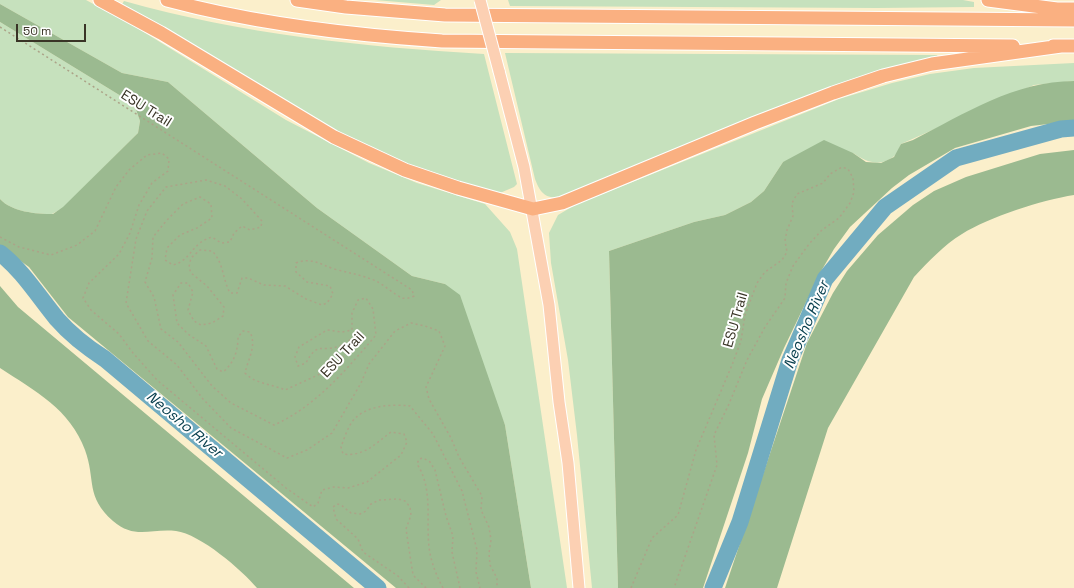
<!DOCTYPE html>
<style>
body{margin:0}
#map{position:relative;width:1074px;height:588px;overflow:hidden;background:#fbefcb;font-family:"Space Grotesk",sans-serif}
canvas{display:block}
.scale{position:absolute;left:16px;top:24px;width:70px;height:18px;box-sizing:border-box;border:2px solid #393426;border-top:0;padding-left:5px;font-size:12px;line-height:14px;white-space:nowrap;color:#393426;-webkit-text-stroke:3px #fff;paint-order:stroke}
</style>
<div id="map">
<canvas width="1074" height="588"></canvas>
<div class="scale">50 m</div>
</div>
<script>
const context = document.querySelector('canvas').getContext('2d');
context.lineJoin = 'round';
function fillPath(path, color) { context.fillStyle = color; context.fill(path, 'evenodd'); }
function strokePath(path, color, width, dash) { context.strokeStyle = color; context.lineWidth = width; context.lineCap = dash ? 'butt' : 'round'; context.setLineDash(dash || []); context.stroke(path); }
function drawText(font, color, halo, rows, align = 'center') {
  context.font = font + ' "Space Grotesk",sans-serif'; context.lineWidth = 4; context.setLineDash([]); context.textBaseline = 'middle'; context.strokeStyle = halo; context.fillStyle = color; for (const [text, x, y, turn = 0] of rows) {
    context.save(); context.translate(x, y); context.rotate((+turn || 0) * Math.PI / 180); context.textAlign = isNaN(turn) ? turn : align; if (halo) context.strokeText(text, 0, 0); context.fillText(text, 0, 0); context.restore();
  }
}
fillPath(new Path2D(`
 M0 0H86L134 26 286 120 369 163 417 183 485 204 510 232 517 249 567 588H531L505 425 445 284 412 276 317 208 168 82 122 73 0 4Z
 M375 0H441L434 5Z
 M508 0H963L974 2V7L877 8 510 6Z
 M124 1C241 34 363 47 484 54L517 184 514 187 500 193 438 177 345 138 121 6Z
 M0 22 134 104 140 121 138 133 63 208 52 214C36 214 12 212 0 199Z
 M505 53 937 55 939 59 562 198C546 198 541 195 535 179Z
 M1074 63V81L1034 85 901 144C899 148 897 155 893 157 879 168 865 161 853 153L783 162 764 191 751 202 725 215 694 222 609 251 618 588H592L577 435 568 360 551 263 549 233 558 215 575 205 839 99 892 83 930 74 974 68Z`), '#c6e1bd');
fillPath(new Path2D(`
 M0 4 122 73 168 82 317 208 412 276 445 284 460 295 505 425 531 588H396L68 317 29 267 0 246V199C12 212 36 214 53 214L63 207 138 133 140 121 134 104 0 22Z
 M1074 81V121L1031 126 955 148 909 175 892 188 850 227 834 249 820 273 784 348 762 399 748 453 703 588H618L609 251 694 222 725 215 751 202 764 191 783 162 824 140 853 153 866 162 881 163 894 157 901 144 913 140C964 114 1015 81 1074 81Z
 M1074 150V195C1042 200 989 217 962 234 944 245 929 261 914 277L828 428 777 588H725L807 343 833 293 847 271 878 235 913 205 934 191 966 177 1040 154Z
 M0 286 18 307 354 588H257C242 570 200 534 176 531 151 528 135 540 113 521 85 496 96 480 85 450 70 409 35 391 0 368Z`), '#9bba90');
strokePath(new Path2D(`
 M0 253C23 271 38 296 57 319 70 334 88 348 105 359L378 588
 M713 588 740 522 790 360 825 279 885 207 956 158 1061 129 1074 128`), '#71acc0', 17);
const major = new Path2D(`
 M499 71 524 167 549 305 559 402 568 463 579 588`);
const highway = new Path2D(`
 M100 0 161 33 334 137 405 170 458 188 533 209 562 203 755 123 833 93 883 76 932 64 1061 46
 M167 0C256 24 350 35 442 41L1013 46
 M297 0 346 7 445 15 1074 20
 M988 0 1057 9H1074
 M1053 46H1074`);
strokePath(major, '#fff', 13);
strokePath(highway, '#fff', 15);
strokePath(new Path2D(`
 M0 27 412 290 414 296C410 298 406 299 402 298 395 295 384 285 376 281 362 275 349 273 334 269 319 264 312 257 296 263V272L307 282 330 286 333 294 327 303 322 305 306 299 285 286 264 285 248 278H242L237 293H230C222 278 224 263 212 251L200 250 191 258 189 267 191 273 207 286 224 307 223 316 212 323 201 325 194 321 188 310 193 292 188 283H181L173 295 177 323 188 334 206 346 217 369 223 372C234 363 238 351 238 337L243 331 250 332C257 346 248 359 245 373 255 384 272 384 285 390L318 375 353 349 361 339 359 336C351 338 347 343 339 346 322 353 318 340 306 363L298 366 295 357 299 347 327 330 342 332 352 330V313L358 300 366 298 373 309 376 335C347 369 315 407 274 425L231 403 212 386 178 342 161 329 154 297 145 282 152 258 153 237 167 220 183 204 200 197 211 204 212 218 197 228 180 235 167 248 165 260 173 265C192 260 191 243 212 237L221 243 230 242 234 233 242 226 250 230 261 227 262 221 242 199 225 186 206 180 166 187 147 211 136 239 126 303 148 341 177 365 203 399 231 428 287 458 307 450 332 433 361 383 369 364 395 331 411 323 425 326 439 331 445 346 426 387 429 399 451 438 459 457 482 496 481 510 489 527 491 540 489 553 490 565 497 578V588
 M0 237 19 247 51 255 77 245 95 231 116 187 129 170 147 155 162 153 169 159 168 171 152 183 139 205 130 233 119 254 89 283 83 298 91 310 119 334 133 353 157 380 286 488 313 507 318 503 322 490 334 487 348 488 367 482 401 455 407 442 404 434 391 432C376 443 364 457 343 454L341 447C344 439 347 429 352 422 364 405 392 404 410 406L433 434 462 491 477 550 476 572 480 588
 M409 588 398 576 363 552 358 539 336 519 333 507 337 504 341 505 351 513 360 514 366 511 371 504 379 500 398 499 405 501 410 507 411 515 406 529 413 575 426 588
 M443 588C436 575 431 562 429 547 426 519 433 488 417 464L419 459 423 458 430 462 435 470 446 516 453 536 452 552 460 588
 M631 588 652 538 678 515 696 450 732 365 741 341 745 315 757 283 765 272 782 260 787 252 785 241 787 230 793 216 792 203 797 194 823 183 830 174 842 167 848 169 853 178 854 192 850 203 839 218 822 230 809 244 793 266 786 283 785 298 765 327 747 360 729 404 714 435 717 465 674 588`), '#aca388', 1.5, [2, 3]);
strokePath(major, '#fcd0b3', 11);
strokePath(highway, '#fab081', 13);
const majorBridge = new Path2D(`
 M480 0 499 71`);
strokePath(majorBridge, '#fff', 13, []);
strokePath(majorBridge, '#fcd0b3', 11);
drawText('14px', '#393426', '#fff', [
 ["ESU Trail",146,109,32],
 ["ESU Trail",736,320,-74],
 ["ESU Trail",343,355,-47]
]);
drawText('italic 15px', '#0a404f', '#fff', [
 ["Neosho River",807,325,-67],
 ["Neosho River",184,425,40]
]);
</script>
